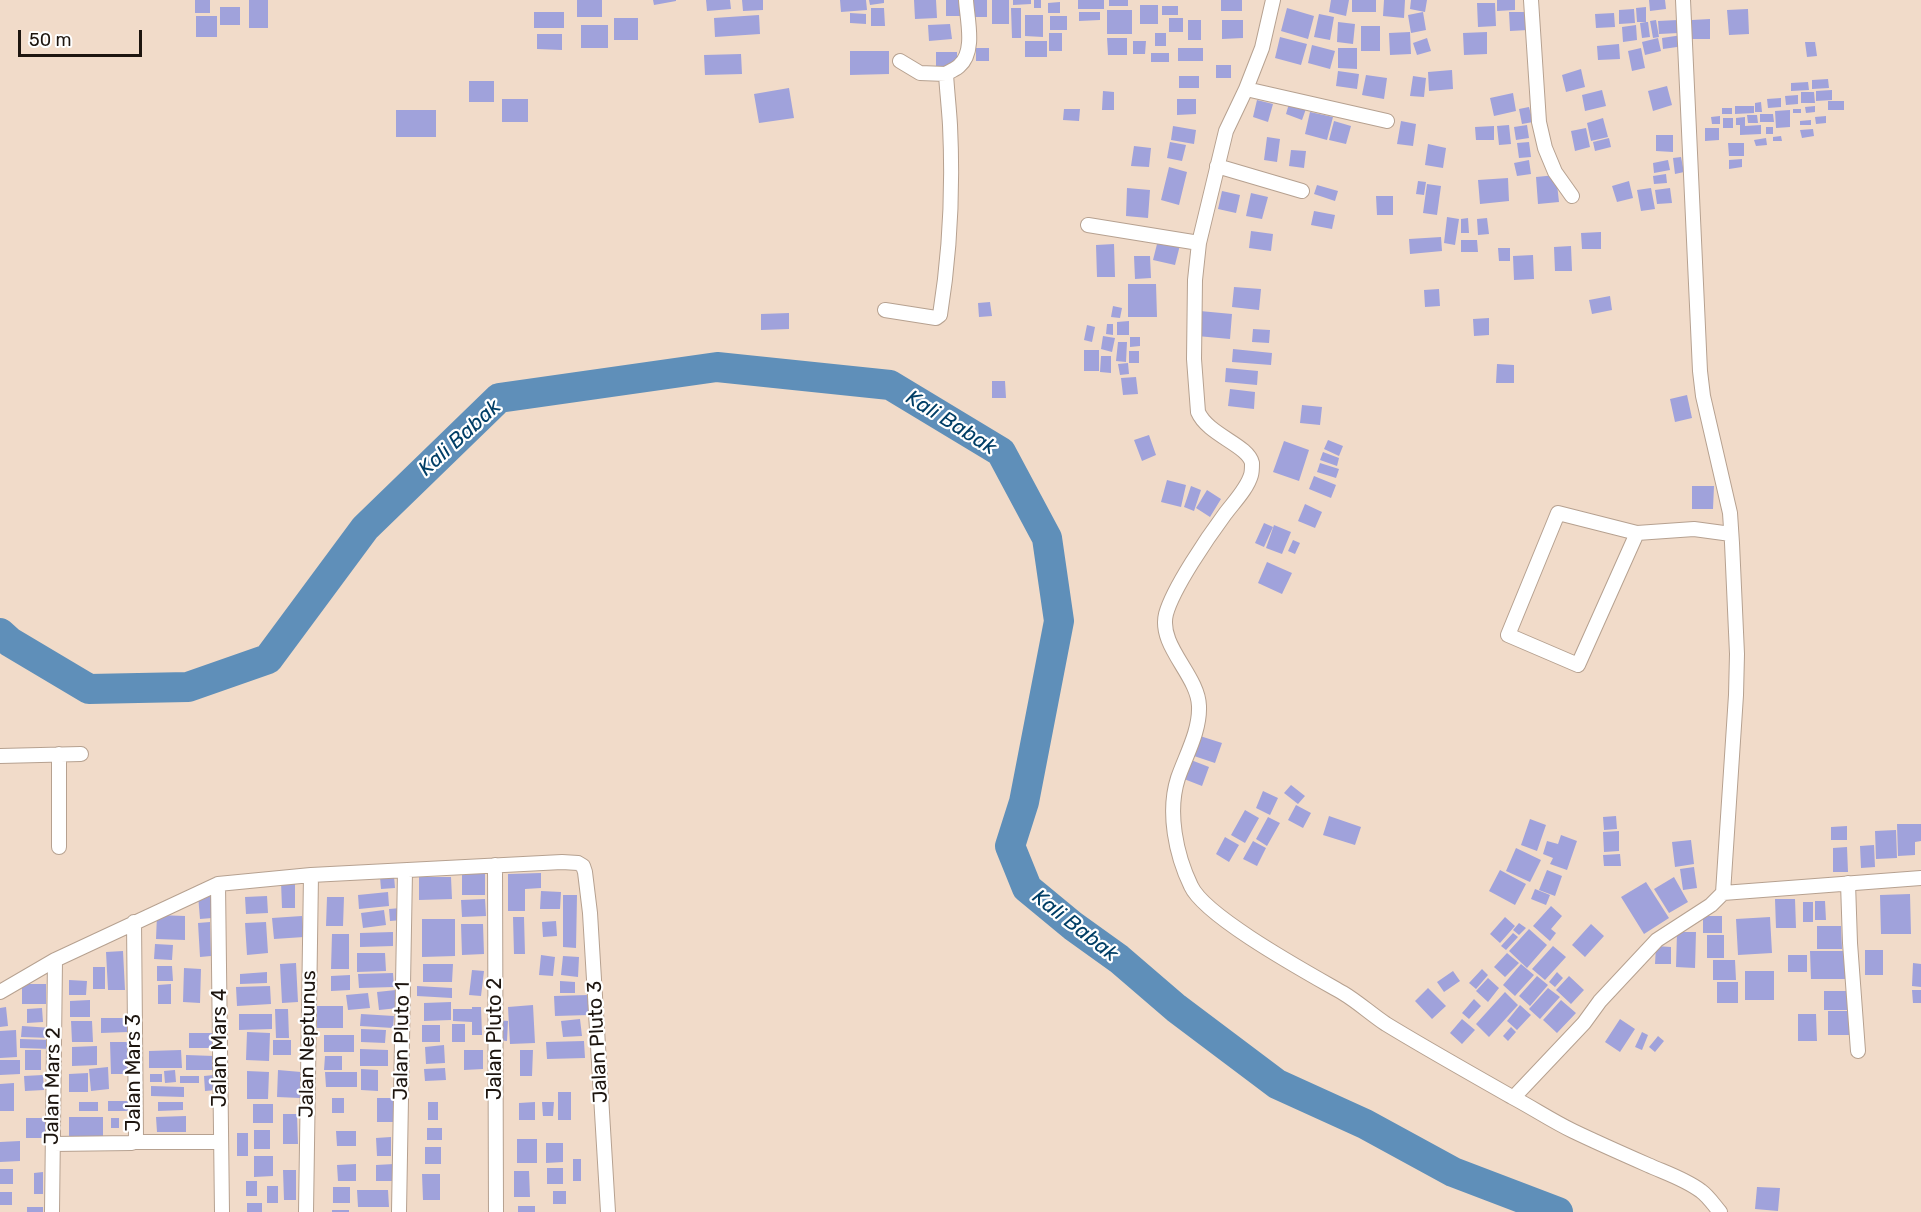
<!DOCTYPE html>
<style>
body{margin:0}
#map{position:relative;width:1921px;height:1212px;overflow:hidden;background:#f1dbc9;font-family:Rubik,sans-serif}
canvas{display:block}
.scale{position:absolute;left:18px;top:30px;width:124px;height:27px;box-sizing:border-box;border:3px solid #1d150f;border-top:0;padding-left:8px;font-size:18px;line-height:21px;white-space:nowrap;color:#1d150f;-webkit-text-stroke:4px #fff;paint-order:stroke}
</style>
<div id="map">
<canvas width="1921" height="1212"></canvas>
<div class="scale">50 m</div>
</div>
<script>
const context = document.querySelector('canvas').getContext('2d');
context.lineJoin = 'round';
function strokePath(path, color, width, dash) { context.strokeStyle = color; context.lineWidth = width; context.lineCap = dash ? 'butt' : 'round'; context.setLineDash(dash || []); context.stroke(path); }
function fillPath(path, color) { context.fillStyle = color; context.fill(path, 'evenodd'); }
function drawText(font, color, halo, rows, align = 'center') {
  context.font = font + ' Rubik,sans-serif'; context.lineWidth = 4.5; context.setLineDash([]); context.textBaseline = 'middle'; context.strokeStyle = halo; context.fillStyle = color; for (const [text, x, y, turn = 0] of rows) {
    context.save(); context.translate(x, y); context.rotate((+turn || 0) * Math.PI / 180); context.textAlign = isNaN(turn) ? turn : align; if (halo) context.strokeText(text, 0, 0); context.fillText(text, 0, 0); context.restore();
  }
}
strokePath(new Path2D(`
 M0 633 10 642 89 689 188 687 268 659 365 528 499 398 717 367 890 385 1001 452 1047 538 1059 621 1024 802 1010 846 1027 888 1073 926 1119 959 1176 1008 1277 1084 1365 1124 1453 1172 1558 1212`), '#5f8fb9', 30);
fillPath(new Path2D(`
 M195 0H210V13H195Z
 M249 0H268V28H249Z
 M577 0H602V17H577Z
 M653 0H676V1L654 5Z
 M706 0H730L731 9 707 11Z
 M742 0H763V10L743 11Z
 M840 0H866L867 10 841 12Z
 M869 0H884V3L870 5Z
 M914 0H936L937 18 915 19Z
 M946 0H963L964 16H946Z
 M971 0H987V17H972Z
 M992 0H1009V24H992Z
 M1013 0H1031V4L1013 5Z
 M1034 0H1041V8H1034Z
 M1078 0H1104V9H1078Z
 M1109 0H1128V6H1109Z
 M1221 0H1242V11H1221Z
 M1331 0H1349L1346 16 1329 12Z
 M1352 0H1376V12H1352Z
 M1384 0H1405L1404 18 1383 16Z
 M1411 0H1427L1425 12 1410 9Z
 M1497 0H1515V10L1497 11Z
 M1649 0H1665L1666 9 1650 11Z
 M1060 2V13H1048V3Z
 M1477 3H1495L1496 26 1478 27Z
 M1140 5H1158V24H1140Z
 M1162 6H1178V15H1162Z
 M220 7H240V25H220Z
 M1646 7V22H1637L1636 8Z
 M871 8H884L885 26H871Z
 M1011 8H1021V38H1012Z
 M1287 8 1314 16 1308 39 1281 31Z
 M1634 9 1635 23 1619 24V10Z
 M1748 9 1749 34 1729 35 1727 10Z
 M1107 10H1132V34H1107Z
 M534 12H564V28H534Z
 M1079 12H1100V20L1079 21Z
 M1423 12 1426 30 1411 33 1408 15Z
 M1509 12H1527L1528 30 1510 31Z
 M850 13 866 14V24L850 23Z
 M1614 13 1615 27 1596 28 1595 14Z
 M1319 14 1334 17 1330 40 1314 37Z
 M759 15 760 34 715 37 714 18Z
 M1025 15H1043V37L1025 36Z
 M196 16H217V37H196Z
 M1050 16H1067V30H1050Z
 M614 18H638V40H614Z
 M1169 18H1183V32H1169Z
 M1710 19V39H1692V20Z
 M1188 20H1201V40H1188Z
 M1222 20H1243V38L1222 39Z
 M1656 20 1659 37 1653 38 1650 21Z
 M1678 20 1679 33 1659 34 1658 21Z
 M1338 22 1355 24 1353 44 1337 42Z
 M1646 22H1648L1650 37 1642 38 1640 23Z
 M950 24 952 39 929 41 928 25Z
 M581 25H608V48H581Z
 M1636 25 1637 40 1623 42 1622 27Z
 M1361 26H1380V51H1361Z
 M1410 32 1411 54 1390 55 1389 33Z
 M1487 32V54L1464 55 1463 33Z
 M1049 33H1062V51H1049Z
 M1155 33H1166V46H1155Z
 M537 34H562V50L537 49Z
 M1682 35 1684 46 1663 49 1662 38Z
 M1280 37 1307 44 1301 65 1275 58Z
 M1107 38H1127V55H1108Z
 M1427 38 1431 51 1417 55 1413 43Z
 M1658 38 1661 51 1645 55 1642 42Z
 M1025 41H1047V57H1025Z
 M1133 41H1146L1145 54H1133Z
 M1805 42H1815L1817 56 1807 57Z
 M1619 44 1620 59 1598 60 1597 46Z
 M1312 45 1335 51 1330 69 1308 63Z
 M976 48H989V61H976Z
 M1178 48H1203V61H1178Z
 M1338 48H1357V69L1338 68Z
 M1641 48 1645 68 1632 71 1628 51Z
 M850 51H889V74L850 75Z
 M936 52H957V66H936Z
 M1151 53H1169V62H1151Z
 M741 54 742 74 705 75 704 55Z
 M1216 65H1231V78H1216Z
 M1581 69 1585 87 1566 92 1562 75Z
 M1452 70 1453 89 1429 91 1428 72Z
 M1338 71 1359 74 1357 89 1336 86Z
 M1366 75 1387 78 1384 99 1362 95Z
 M1179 76H1199V88H1179Z
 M1413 76 1426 78 1424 97 1410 96Z
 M1828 79 1829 88 1812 89V80Z
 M469 81H494V102H469Z
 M1808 82 1809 90 1791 91V83Z
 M1667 86 1672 105 1653 111 1648 91Z
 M789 88 794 118 759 123 754 94Z
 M1602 90 1606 106 1585 111 1582 95Z
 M1832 90V100L1816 101V91Z
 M1103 91 1114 92V110H1102Z
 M1801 92H1814L1815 103H1801Z
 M1513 93 1516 111 1494 116 1490 98Z
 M1798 95V104L1786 105 1785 96Z
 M1781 98V107L1768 108 1767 99Z
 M502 99H528V122H502Z
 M1177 99H1196V114L1177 115Z
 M1257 100 1273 104 1268 122 1253 117Z
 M1290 100 1307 106 1302 120 1286 114Z
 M1828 101H1844V110H1828Z
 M1761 102 1762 112H1755V103Z
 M1735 106H1754V113L1735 114Z
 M1815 106V112L1806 113 1805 107Z
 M1529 107 1533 122 1522 124 1519 109Z
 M1722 108H1732V114H1722Z
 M1064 109H1080L1079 121 1063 120Z
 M1793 109H1801V113H1793Z
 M396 110H436V137H396Z
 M1790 110V127L1776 128 1775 111Z
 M1310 112 1333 117 1327 140 1305 134Z
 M1760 114H1773L1774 122H1760Z
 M1747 115H1757L1758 123H1748Z
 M1720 116V124H1712L1711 117Z
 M1826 116V123L1816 124 1815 117Z
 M1745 117V126L1761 125V134L1740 135V125H1736V118Z
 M1603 118 1608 137 1591 141 1587 123Z
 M1723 118H1733V128H1723Z
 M1811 120V125H1800V121Z
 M1334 121 1351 126 1346 144 1329 140Z
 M1401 121 1416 124 1413 146 1397 144Z
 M1509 125 1511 144 1499 145 1497 126Z
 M1527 125 1529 138 1516 140 1514 127Z
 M1173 126 1196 130 1194 144 1171 140Z
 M1494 126V140H1476L1475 127Z
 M1766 127H1773V134H1766Z
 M1586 128 1590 147 1575 151 1571 131Z
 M1705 128H1719V140L1705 141Z
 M1813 129 1814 136 1802 138 1800 130Z
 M1656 135H1673V152L1656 151Z
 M1781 136 1782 141H1773V137Z
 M1267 137 1280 139 1277 162 1264 160Z
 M1609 138 1611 147 1595 151 1593 142Z
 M1766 138 1767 145 1756 146 1754 140Z
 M1170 142 1186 145 1182 161 1167 158Z
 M1529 142 1531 157 1519 158 1517 143Z
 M1728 143H1744V156H1729Z
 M1428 144 1446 148 1443 168 1425 165Z
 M1134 146 1151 148 1149 167 1131 166Z
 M1291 150 1306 151 1304 168 1289 166Z
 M1681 157 1684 172 1675 174 1673 158Z
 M1742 159V167L1729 169V160Z
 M1529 160 1531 174 1517 176 1514 163Z
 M1668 160 1670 170 1654 173 1653 163Z
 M1169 167 1187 172 1179 205 1161 200Z
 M1666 174 1667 183 1654 184 1653 176Z
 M1556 175 1559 202 1538 204 1536 177Z
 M1508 178 1509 201 1480 204 1478 180Z
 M1418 181 1426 182 1424 195 1416 194Z
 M1629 181 1633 198 1617 202 1612 186Z
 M1427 184 1441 186 1437 215 1423 213Z
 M1317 185 1338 191 1335 201 1314 194Z
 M1127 188 1150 190 1148 218 1126 216Z
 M1651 188 1655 209 1641 211 1637 190Z
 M1670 188 1672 203 1657 204 1655 190Z
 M1222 191 1240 195 1236 213 1218 209Z
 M1251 193 1268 197 1262 219 1246 216Z
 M1376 196H1393V215H1377Z
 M1314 211 1335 215 1332 229 1311 225Z
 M1447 217 1459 219 1455 245 1444 243Z
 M1468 218 1469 233H1461V219Z
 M1487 218 1489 234 1478 235 1477 219Z
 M1251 231 1273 234 1271 251 1249 248Z
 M1601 232V249H1582L1581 233Z
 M1441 237 1442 251 1410 254 1409 239Z
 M1158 240 1180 245 1175 265 1153 260Z
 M1461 240H1477L1478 252H1461Z
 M1114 244 1115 277H1097L1096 245Z
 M1571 246 1572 271H1555L1554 247Z
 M1498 248H1510V261H1499Z
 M1533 255 1534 279 1514 280 1513 256Z
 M1134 256H1150L1151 278 1135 279Z
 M1128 284H1156L1157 317H1128Z
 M1234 287 1261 289 1259 310 1232 307Z
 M1439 289 1440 306 1425 307 1424 290Z
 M1610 296 1612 310 1592 314 1589 300Z
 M990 302 992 316 979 317 978 303Z
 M1113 306 1122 308 1120 318 1111 317Z
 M1200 311 1232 314 1230 339 1197 336Z
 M789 313V329L761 330V314Z
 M1489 318V335L1474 336 1473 319Z
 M1129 321V335H1117V322Z
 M1107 324H1113V335L1106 334Z
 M1087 325 1095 327 1092 342 1084 340Z
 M1253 329 1270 330 1269 343 1252 342Z
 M1103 336 1115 338 1112 352 1101 349Z
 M1130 337H1140V346L1130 347Z
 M1118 342H1127L1126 362 1116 361Z
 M1233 349 1272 353 1271 365 1232 362Z
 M1084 350H1099V371H1084Z
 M1129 351H1139V363H1129Z
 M1101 356H1111V373L1100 372Z
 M1128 363 1129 374 1120 375 1118 364Z
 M1497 364 1514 365V383H1496Z
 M1226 368 1258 371 1257 385 1225 382Z
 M1136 377 1138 394 1123 395 1121 378Z
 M992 381H1005L1006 398H992Z
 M1230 389 1255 392 1254 409 1228 406Z
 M1687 395 1692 418 1675 422 1670 399Z
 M1302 405 1322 407 1320 425 1300 423Z
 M1149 435 1156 455 1142 461 1134 440Z
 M1328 440 1343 446 1339 456 1324 449Z
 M1284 441 1309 450 1299 481 1273 472Z
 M1323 452 1339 458 1337 466 1320 460Z
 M1320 463 1339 469 1336 478 1317 472Z
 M1314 476 1336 485 1331 498 1309 489Z
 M1167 480 1186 485 1181 507 1161 502Z
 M1191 486 1201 490 1194 511 1184 507Z
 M1692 486H1714L1713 509H1692Z
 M1207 490 1221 499 1210 517 1196 508Z
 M1305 504 1322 512 1315 528 1298 521Z
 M1264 523 1273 527 1264 547 1255 543Z
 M1274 525 1291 532 1282 554 1266 548Z
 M1293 540 1300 543 1295 554 1288 551Z
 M1267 562 1292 573 1282 594 1258 583Z
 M1200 736 1222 743 1215 763 1194 756Z
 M1191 760 1209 767 1202 786 1184 779Z
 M1291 785 1305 796 1298 804 1284 793Z
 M1263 791 1278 798 1270 815 1256 808Z
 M1296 805 1311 813 1303 828 1288 820Z
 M1245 810 1259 818 1245 843 1231 835Z
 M1329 816 1361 827 1355 845 1323 835Z
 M1616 816 1617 829 1604 830 1603 817Z
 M1268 817 1280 823 1267 846 1256 839Z
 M1530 819 1546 825 1537 851 1521 845Z
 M1897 824H1921V841L1915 842V855L1898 856Z
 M1847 826V840H1831V827Z
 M1896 830 1897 858 1876 859 1875 831Z
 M1619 831V851L1604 852 1603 832Z
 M1561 835 1577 841 1567 870 1550 864 1553 858 1543 854 1547 841 1558 844Z
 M1225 837 1239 845 1229 862 1216 854Z
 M1691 840 1694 864 1675 867 1672 842Z
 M1253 841 1266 848 1257 866 1243 859Z
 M1874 845 1875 867 1861 868 1860 846Z
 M1847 847 1848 872H1833V848Z
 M1516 848 1541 860 1530 882 1506 871Z
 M1620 854 1621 866H1604L1603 855Z
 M1694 867 1697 888 1683 890 1680 869Z
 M1500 870 1526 884 1515 905 1489 891Z
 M1547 870 1562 876 1555 896 1539 890Z
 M541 873V888L525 889V911H508V874Z
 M462 874H485V895H462Z
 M394 876 395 888 381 889 380 877Z
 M419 877H451L452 899 419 900Z
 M1674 877 1688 902 1669 913 1654 889Z
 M281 882H295V908H282Z
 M1646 882 1669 918 1644 934 1621 897Z
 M1535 889 1550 895 1546 905 1531 899Z
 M541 891 561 892 560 909H540Z
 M388 892 389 906 359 909 358 895Z
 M211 894 212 918 200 919 198 895Z
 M1910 894 1911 934H1881L1880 895Z
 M563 895H577L576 948 563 947Z
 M267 896 268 913 246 914 245 897Z
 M327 897H344L343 926H326Z
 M485 899 486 916 462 917 461 900Z
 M1775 899H1795L1796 928H1776Z
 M1815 901H1825L1826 920H1815Z
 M1803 902H1813V922H1803Z
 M1551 906 1562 916 1551 929 1556 933 1550 941 1533 926Z
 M401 908 402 920 390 921 389 909Z
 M384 910 386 925 363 928 361 913Z
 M157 915 185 916V940L156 939Z
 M302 916 304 937 274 939 272 918Z
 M1703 916H1722V933H1703Z
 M513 917H524L525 954H514Z
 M1505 917 1515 926 1500 943 1490 934Z
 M1770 917 1772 953 1738 955 1736 919Z
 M422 919H455V956L422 957Z
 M556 921 557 936 543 937 542 922Z
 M210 922 211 956 200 957 198 923Z
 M266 922 268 953 247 955 245 923Z
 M1519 923 1526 928 1519 935 1513 930Z
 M461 924H483L484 954 462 955Z
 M1591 924 1604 936 1585 957 1572 945Z
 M1817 926H1841L1842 949H1817Z
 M1529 929 1547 945 1527 968 1509 951Z
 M393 932V946L360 947V933Z
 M1677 932H1696L1695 968 1676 967Z
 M1513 933 1518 937 1506 950 1501 946Z
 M332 934H349V969H331Z
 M1707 935H1724V958H1707Z
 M155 944 173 945 172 960 154 959Z
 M1553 946 1566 957 1545 980 1532 969Z
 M1656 946 1671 947V964H1655Z
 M1865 950H1883V975H1865Z
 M123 951 125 990H108L106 952Z
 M1810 951H1846L1847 979H1811Z
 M357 953H385L386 971 357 972Z
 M1507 953 1519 963 1505 977 1494 967Z
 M541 955 555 957 553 976 539 975Z
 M1788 955H1807V972H1788Z
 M563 956 579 957 578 977 561 975Z
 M1713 960H1735L1736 980H1713Z
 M296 963 298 1002 282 1003 280 964Z
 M1913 963 1921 964V987L1912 986Z
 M423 964H453L452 982H423Z
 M1521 964 1534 975 1515 996 1503 985Z
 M157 966H172L173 981H157Z
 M93 967H105V989H93Z
 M184 968 201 969 200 1003 183 1002Z
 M1482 969 1488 975 1476 989 1469 983Z
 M472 970 484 971 481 996 469 995Z
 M1453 971 1460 981 1444 992 1437 982Z
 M1745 971H1774V1000H1745Z
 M267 972V983L240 984V974Z
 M1557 972 1563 978 1555 987 1549 982Z
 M393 973 394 987 359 988 358 974Z
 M350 975V990L331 991V976Z
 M1537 976 1548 985 1530 1006 1519 996Z
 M1569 976 1584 990 1571 1004 1556 990Z
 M1488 978 1499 988 1488 1002 1476 991Z
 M69 980 87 981 86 995H69Z
 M560 981 575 982V993H560Z
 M1717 982H1738V1003H1717Z
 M22 984H46V1004H22Z
 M171 984V1004H158V985Z
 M270 986 271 1004 237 1006 236 987Z
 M417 986 452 988V998L417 996Z
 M1428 988 1446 1006 1432 1019 1415 1001Z
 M1548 988 1560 997 1540 1019 1529 1009Z
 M396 990 398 1008 379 1010 377 992Z
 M1912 990H1921V1003H1913Z
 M1824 991H1847V1010H1824Z
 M1505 992 1518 1005 1489 1037 1476 1024Z
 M368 993 370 1008 348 1010 346 995Z
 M588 995 589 1015 555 1016 554 996Z
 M1474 999 1481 1006 1469 1019 1462 1013Z
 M90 1000V1017H70V1001Z
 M1561 1000 1576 1013 1557 1033 1543 1020Z
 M451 1002V1020L424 1021V1003Z
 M533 1005 535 1043 510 1044 508 1007Z
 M1520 1005 1531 1015 1517 1030 1507 1021Z
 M317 1006H343V1028H317Z
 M6 1007 8 1026 0 1027V1008Z
 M472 1007H481L482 1035H472V1022L453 1021V1009H472Z
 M42 1008 43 1022 27 1023V1009Z
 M275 1009H288L289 1038H276Z
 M1828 1011H1852V1035H1828Z
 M239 1014H272V1029L239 1030Z
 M361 1014 394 1016 393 1028 360 1026Z
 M1798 1014H1816L1817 1041H1798Z
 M101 1018H128V1032L101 1033Z
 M580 1019 582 1036 563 1037 561 1021Z
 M1462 1019 1475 1030 1462 1044 1450 1033Z
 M1620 1019 1635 1029 1620 1052 1605 1042Z
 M497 1020 508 1021 507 1041 496 1040Z
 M71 1021H92L93 1042H72Z
 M452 1024H465V1042H452Z
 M422 1025H440V1042H422Z
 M22 1026 52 1028 51 1038 21 1037Z
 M1511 1027 1516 1032 1508 1041 1503 1036Z
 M361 1029 386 1030 385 1043 361 1042Z
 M16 1030 17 1057 0 1058V1031Z
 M247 1032 270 1033 269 1061 246 1060Z
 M1642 1032 1648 1035 1642 1050 1635 1047Z
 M189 1033H213V1048H189Z
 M324 1035H354V1052H324Z
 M1658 1036 1664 1041 1655 1052 1649 1047Z
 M20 1039 52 1040V1049L20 1048Z
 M273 1040H291V1055H273Z
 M584 1041 585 1058 547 1059 546 1042Z
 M110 1042H127L128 1074H111Z
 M444 1045 445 1063 426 1064 425 1047Z
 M97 1046V1065L72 1066V1047Z
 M360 1049 388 1050V1066H360Z
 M25 1050H41V1070H25Z
 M181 1050 182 1068H149V1051Z
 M464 1050H483V1069L464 1070Z
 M520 1050H533L532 1076H520Z
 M186 1055 214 1056V1070H186Z
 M325 1056H342V1070H324Z
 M0 1060H20V1074L0 1075Z
 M108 1067 109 1089 91 1091 89 1069Z
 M445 1068 446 1080 425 1081 424 1069Z
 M361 1069 378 1070V1091L361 1090Z
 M175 1070 176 1082 165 1083 164 1071Z
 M278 1070 301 1072 300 1098 277 1097Z
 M247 1071 269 1072 268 1099H247Z
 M325 1072H357V1087H326Z
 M88 1073V1092H69V1074Z
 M150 1074H162V1082H150Z
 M43 1075 44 1090 25 1091 24 1076Z
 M214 1075 216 1090 205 1091 204 1076Z
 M180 1076H199V1083H180Z
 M14 1083V1111H0V1084Z
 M151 1086 184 1087V1097L151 1096Z
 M558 1092H571V1120H558Z
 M332 1098H344V1113H332Z
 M377 1098H395V1122H377Z
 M108 1101H128V1111H108Z
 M79 1102H98V1111H79Z
 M158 1102H183V1110L158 1111Z
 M428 1102H438V1120H428Z
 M535 1102V1120H519V1103Z
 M542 1102H554L553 1116H543Z
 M253 1104H273V1123H253Z
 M283 1114H297L298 1144H283Z
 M186 1116V1132H157L156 1117Z
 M69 1117H103V1136H69Z
 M26 1118H45L46 1138H26Z
 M111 1118H119V1128H111Z
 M427 1128H442V1140H427Z
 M254 1130H270V1149H254Z
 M336 1131H356V1146H337Z
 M237 1133H248V1156H237Z
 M391 1137V1156H377L376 1138Z
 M517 1139H537V1163H517Z
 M20 1141V1161L0 1162V1142Z
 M546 1143H563V1162L546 1163Z
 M425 1147H441V1164H425Z
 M254 1156H273V1176L254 1177Z
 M573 1159H581V1181H573Z
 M356 1164V1181H338L337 1165Z
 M394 1164V1181H376V1165Z
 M547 1168H563V1184H547Z
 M0 1169H13V1184H0Z
 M283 1170H296V1200H284Z
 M514 1171H529L530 1197H514Z
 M43 1172V1194H34V1173Z
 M422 1174H440V1200H423Z
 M246 1181H257V1196H246Z
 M267 1186H278V1203H267Z
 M333 1187H350V1203H333Z
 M1757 1187 1780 1188 1778 1211 1755 1209Z
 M357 1190H388L389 1207H358Z
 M553 1191H566V1204H553Z
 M0 1192H12V1205H0Z
 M247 1203H262V1212H247Z
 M518 1206H535V1212H518Z
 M27 1207H43V1212H27Z
 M332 1210H349V1212H332Z`), '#a0a2db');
const minor = new Path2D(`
 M1273 0 1262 48 1246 89 1226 131 1199 243 1195 280 1194 359 1198 412C1208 435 1248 445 1252 463 1252 466 1252 472 1251 475 1247 489 1234 502 1225 514 1208 537 1173 588 1166 614 1158 646 1198 675 1199 706 1200 731 1186 755 1178 778 1167 812 1176 855 1191 886 1205 917 1310 974 1343 993 1358 1002 1371 1014 1386 1024 1427 1049 1470 1073 1512 1097 1533 1108 1552 1121 1573 1131 1598 1143 1623 1154 1648 1165 1666 1173 1685 1179 1701 1191 1708 1196 1714 1205 1720 1212
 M1531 0 1539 122 1545 148 1555 172 1572 196
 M900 61 920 73 946 74
 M1246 89 1387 121
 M1217 166 1302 191
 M1088 225 1199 243
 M885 310 936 318 940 315C950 253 953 188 950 125 949 108 947 91 946 74 950 71 956 69 959 66 976 52 967 19 966 0
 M1637 533 1578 665 1508 635 1558 513 1637 533 1694 529 1731 534
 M59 754V847
 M0 756 81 754
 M495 865 496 1212
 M1848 883 1850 943 1858 1051
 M218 884 222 1212
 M1723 893 1921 878
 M0 992 55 960 218 884 311 875 562 862 578 863 583 866 585 872 590 913 608 1212
 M1514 1097 1584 1023 1600 1001 1657 940 1711 905 1723 893 1736 695 1737 654 1732 543 1730 513 1703 396 1700 371 1683 0
 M134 1142H221
 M53 1144 132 1143 136 1138 134 922
 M52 1212 55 960
 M306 1212 311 875
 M399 1212 405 871`);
strokePath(minor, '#b6a190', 16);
strokePath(minor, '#fff', 14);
drawText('20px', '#1d150f', '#fff', [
 ["Jalan Pluto 2",495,1039,-90],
 ["Jalan Pluto 1",402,1041,-89],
 ["Jalan Pluto 3",598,1042,-93],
 ["Jalan Neptunus",308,1044,-89],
 ["Jalan Mars 4",220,1048,-90],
 ["Jalan Mars 3",134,1073,-90],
 ["Jalan Mars 2",53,1086,-89]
]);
drawText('italic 21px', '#003e66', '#fff', [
 ["Kali Babak",951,423,32],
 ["Kali Babak",460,438,-42],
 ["Kali Babak",1075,926,38]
]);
</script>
